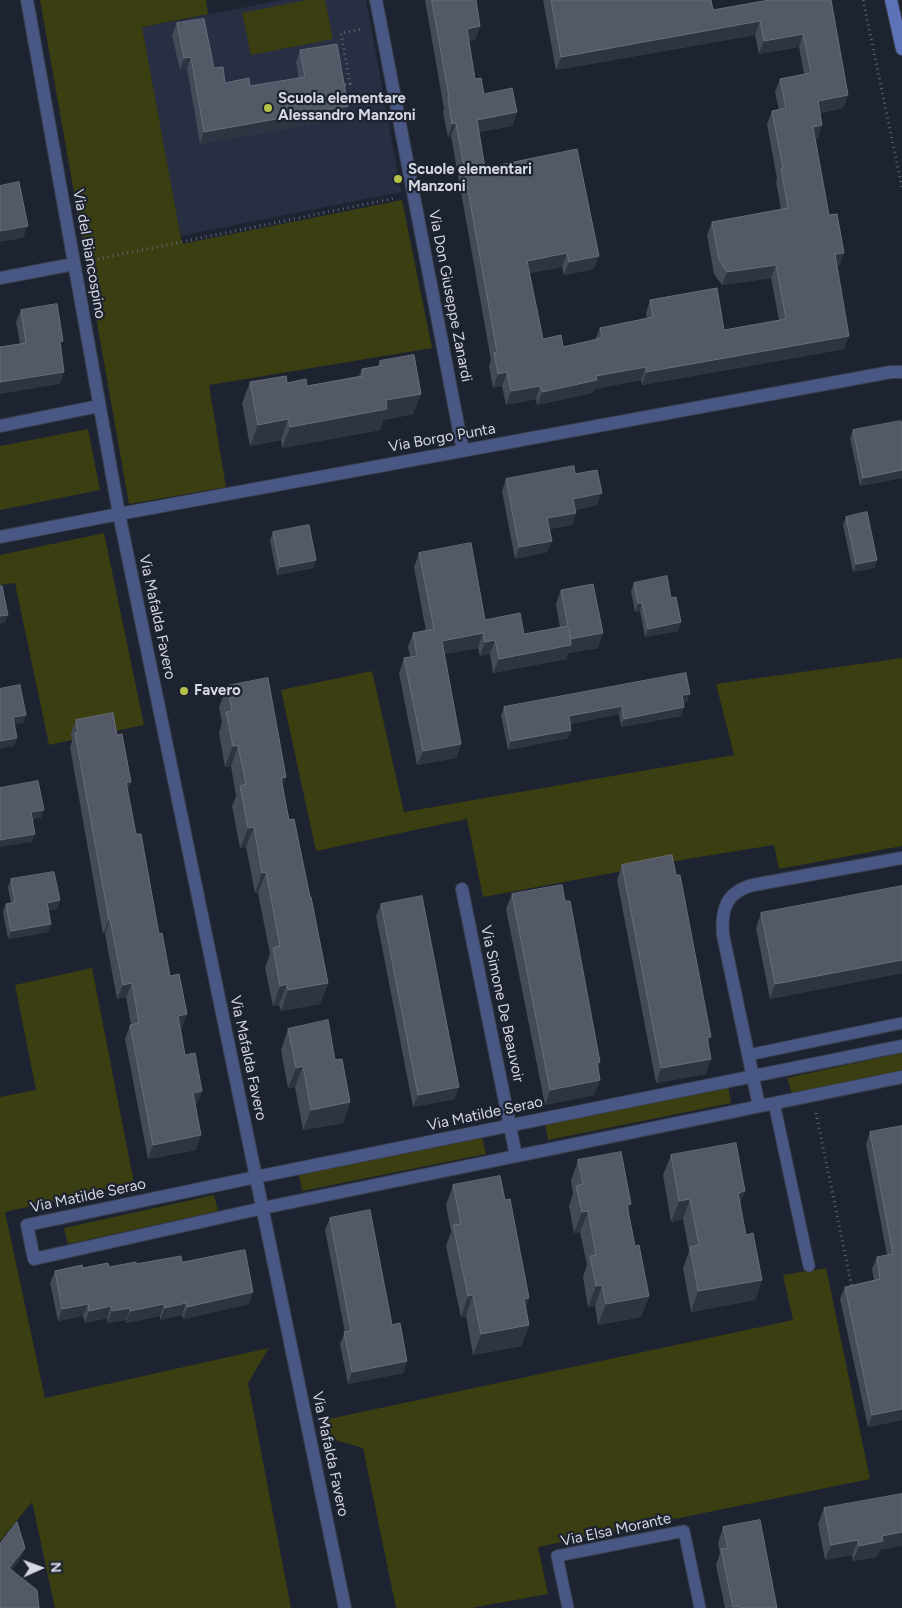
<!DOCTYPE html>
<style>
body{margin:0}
#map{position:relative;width:902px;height:1608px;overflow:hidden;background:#1e2331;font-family:Figtree,sans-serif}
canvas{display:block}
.north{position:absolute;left:15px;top:1543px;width:50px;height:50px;-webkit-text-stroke:4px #1e2331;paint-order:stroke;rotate:88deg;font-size:14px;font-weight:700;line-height:20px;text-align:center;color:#d4d8e2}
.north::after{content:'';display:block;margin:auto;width:18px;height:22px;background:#d4d8e2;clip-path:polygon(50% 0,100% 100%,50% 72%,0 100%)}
</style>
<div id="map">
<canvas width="902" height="1608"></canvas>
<div class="north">N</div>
</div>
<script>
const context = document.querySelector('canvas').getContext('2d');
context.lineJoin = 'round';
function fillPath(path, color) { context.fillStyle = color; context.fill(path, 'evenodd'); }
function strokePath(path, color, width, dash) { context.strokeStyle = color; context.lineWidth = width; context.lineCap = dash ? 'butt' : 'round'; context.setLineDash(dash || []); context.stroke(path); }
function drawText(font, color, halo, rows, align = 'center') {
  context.font = font + ' Figtree,sans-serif'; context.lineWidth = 4.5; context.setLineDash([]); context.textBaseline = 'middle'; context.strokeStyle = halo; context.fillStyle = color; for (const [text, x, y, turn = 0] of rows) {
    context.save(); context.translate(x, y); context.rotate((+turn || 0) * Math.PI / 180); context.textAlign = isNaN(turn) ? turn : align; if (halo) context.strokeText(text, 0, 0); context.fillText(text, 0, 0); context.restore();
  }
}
fillPath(new Path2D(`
 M283 0H366L401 192 180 236 142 27Z`), '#282f42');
fillPath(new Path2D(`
 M40 0H206L208 14 142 27 182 244 402 200 432 348 209 385 226 487 129 504Z
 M307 0H325L333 39 251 55 242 13Z
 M88 429 100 490 0 510V446Z
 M104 533 144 725 49 745 15 583 0 585V555Z
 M902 658V846L779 869 774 845 693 858 483 897 467 819 316 851 281 690 372 671 404 812 734 755 716 684Z
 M92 968 134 1183 5 1212 45 1398 269 1348 248 1383 291 1608H55L32 1502 0 1541V1097L36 1090 15 985Z
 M902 1053V1071L792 1093 787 1078Z
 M728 1086 731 1103 548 1140 545 1123Z
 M482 1136 486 1154 302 1191 299 1174Z
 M214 1195 218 1211 68 1244 64 1228Z
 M826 1268 870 1479 538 1547 548 1594 471 1608H396L363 1448 328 1438 324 1420 793 1320 783 1275Z`), '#3a3e11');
const lane = new Path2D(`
 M748 1055 902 1023
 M774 1103 809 1266
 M568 1608 557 1556 684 1531 700 1608`);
const street = new Path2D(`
 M27 0 119 514 345 1608
 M376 0 463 451
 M0 278 74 264
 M0 426 99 406
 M0 537 119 514 891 372H902
 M462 889 516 1156
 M902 1046 256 1177 27 1225 34 1259 263 1208 902 1077
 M759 1106 723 935C721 909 726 892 753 885L902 858`);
const secondary = new Path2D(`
 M891 0 902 49`);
strokePath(lane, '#3b404d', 13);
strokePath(street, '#3b404d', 14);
strokePath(secondary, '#3b404d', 14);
strokePath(new Path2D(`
 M863 0 902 187
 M340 85 350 84 341 33 363 29
 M93 260 396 198
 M816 1113 852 1288`), '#616572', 3, [1, 4]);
strokePath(lane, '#485783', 11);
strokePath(street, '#485783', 12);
strokePath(secondary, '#5c73b9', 12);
fillPath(new Path2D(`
 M425 0H476L480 26 475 40 469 41 475 79 484 94 517 112 512 126 479 132 485 168 594 269 564 275 562 267 529 273 543 339 563 347 595 340 600 328 647 319 646 313 650 300 724 330 779 320 771 278 722 285 714 274 707 235 712 222 781 210 776 182 777 179 767 124 772 111 779 110 775 92 780 79 804 74 799 47 759 54 755 35 556 70 543 0H711L713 10 831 0 848 95 843 108 820 113 818 139H815L829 215 844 253 839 266H837L844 349 642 385 641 380 594 389 592 393 537 405 536 399 506 405 502 386 493 388 489 366 491 360 451 136 448 137 443 112 444 109Z
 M177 23 225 83 250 86 299 78 296 62 300 50 348 106 344 118 200 144 187 68 180 70 172 35Z
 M21 310 60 347V384L20 344 16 322Z
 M380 361 421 394 413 414 383 420 380 430 282 448 281 440 250 446 242 403 250 382 287 383 307 386 359 376 362 369 378 366Z
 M902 425V478L860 486 850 438 853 430Z
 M575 474 597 505 575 510 576 513 572 525 550 529 547 552 515 559 502 491 506 479Z
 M846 517 877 560 874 568 853 572 843 525Z
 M273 532 316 560 313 568 277 575 270 540Z
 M419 553 485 620 524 634 560 628 556 604 561 590 598 648 568 653 566 659 493 673 490 654 480 656 478 648 444 654 461 744 456 758 417 765 399 673 404 658 410 657 408 647 413 633 426 631 414 567Z
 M634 583 671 598 678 631 645 637 640 611 635 612 631 591Z
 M227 686 282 787 289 820 310 897 328 983 320 1004 281 1011 279 1005 273 1006 265 968 270 954 258 893H255L246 847 240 848 232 806 236 796 231 766 225 767 219 733 222 722 219 707Z
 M687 702 683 703 684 707 681 716 621 727 619 714 570 724 571 730 568 738 508 750 501 715 504 707Z
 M76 720 128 791 136 834 159 934 170 976 182 1028 181 1029 185 1055 202 1091 196 1105H195L196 1150 148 1159 125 1039 130 1025H131L126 997 117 999 105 934H103L70 747 72 741 71 734Z
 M622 865 709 1044 706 1074 656 1083 617 880Z
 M11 879 60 900 57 909 49 910 48 932 8 939 3 912 6 904 11 903 8 887Z
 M902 886V973L770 999 756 928 761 913Z
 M512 894 565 901 600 1062 598 1070 600 1080 594 1095 545 1105 506 909Z
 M381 904 459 1087 454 1099 413 1107 376 916Z
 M288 1029 350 1102 343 1123 303 1130 295 1087 288 1088 281 1050Z
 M902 1126V1420L868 1427 840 1299 845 1287 874 1280 872 1269 877 1257 887 1255 866 1144 870 1132Z
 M671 1155 740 1204 746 1235 762 1280 755 1300 691 1312 683 1268 689 1251 683 1219 671 1222 663 1175Z
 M578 1160 628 1212 635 1246 649 1296 641 1317 598 1325 595 1306 588 1307 583 1277 587 1265 580 1232 574 1233 569 1206 573 1194 571 1181Z
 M453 1185 505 1200 529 1298 525 1308 529 1325 521 1346 473 1355 466 1316 461 1317 446 1246 451 1232 446 1205Z
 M330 1218 392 1325 407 1361 403 1373 348 1384 340 1344 345 1332 325 1230Z
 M182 1262 249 1304 183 1319 182 1315 160 1320V1316L126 1323V1320L107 1323V1318L85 1323 83 1316 58 1321 50 1283 55 1271 83 1268 109 1267 136 1264Z
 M824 1508 880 1550 877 1557 853 1561 852 1555 825 1560 818 1524Z
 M723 1527 777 1608H725L716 1565 720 1553 718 1543Z`), '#444a58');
fillPath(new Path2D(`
 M760 21 755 35 556 70 561 57Z
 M480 26 475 40 462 42 467 29Z
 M803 34 799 47 759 54 764 41Z
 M191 57 187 68 180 70 184 58Z
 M848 95 843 108 813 114 818 101Z
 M348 106 344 118 200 144 204 132Z
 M517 112 512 126 472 133 477 120Z
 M456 123 451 136 448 137 452 124Z
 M822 125 818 139 808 140 813 127Z
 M28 226 23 238 0 242V231Z
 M567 253 562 267 522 274 527 261Z
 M844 253 839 266 830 267 835 254Z
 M599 256 594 269 564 275 569 262Z
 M776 265 771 278 722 285 727 272Z
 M849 336 844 349 642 385 646 372Z
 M646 367 641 380 594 389 592 393 537 405 542 392 596 376Z
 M64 372 60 384 0 394V382Z
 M507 372 502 386 493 388 498 374Z
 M540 386 536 399 506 405 511 391Z
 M421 394 413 414 383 420 380 430 282 448 290 427 386 400Z
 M288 419 281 440 250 446 258 425Z
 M902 470V478L860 486 863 478Z
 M602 493 597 505 569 511 573 499Z
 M576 513 572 525 543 530 547 518Z
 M552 541 547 552 515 559 519 547Z
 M316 560 313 568 277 575 280 567Z
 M877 560 874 568 853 572 856 564Z
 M638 603H642L640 611 635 612Z
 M8 615 5 623 0 624V616Z
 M681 622 678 631 645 637 648 629Z
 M483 633 478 648 437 656 442 641Z
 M603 633 598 648 568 653 566 659 493 673 499 659 570 639Z
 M495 640 490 654 480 656 485 642Z
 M690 694 687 702 679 704 682 695Z
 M622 706 619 714 566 725 569 716Z
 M684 707 681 716 621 727 624 719Z
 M26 715 23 723 10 725 13 717Z
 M571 730 568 738 508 750 511 741Z
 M17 738 14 746 0 749V741Z
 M461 744 456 758 417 765 423 751Z
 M233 746H238L231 766 225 767Z
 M286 777 279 797 281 778Z
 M126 782H131L126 796Z
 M44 810 41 818 28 820 31 812Z
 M254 827 246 847 240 848 248 828Z
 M35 834 32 842 0 847V840Z
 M266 872 258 893H255L262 873Z
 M60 900 57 909 44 911 47 903Z
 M109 920H110L105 934H103Z
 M51 924 48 932 8 939 11 931Z
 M902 960V973L770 999 775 984Z
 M132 983 126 997 117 999 123 985Z
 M328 983 320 1004 281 1011 288 990Z
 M287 984 279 1005 273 1006 280 986Z
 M187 1014 182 1028 173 1030 178 1016Z
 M707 1037H711L706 1052Z
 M711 1059 706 1074 656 1083 661 1068Z
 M600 1062 595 1078 597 1063Z
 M303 1066 295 1087 288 1088 296 1068Z
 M600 1080 594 1095 545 1105 550 1090Z
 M459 1087 454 1099 413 1107 418 1095Z
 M202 1091 196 1105 188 1107 193 1093Z
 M350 1102 343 1123 303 1130 311 1110Z
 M201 1135 196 1150 148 1159 153 1145Z
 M745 1191 738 1212V1193Z
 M690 1199 683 1219 671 1222 679 1201Z
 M631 1204 624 1224 627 1205Z
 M588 1211 580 1232 574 1233 582 1212Z
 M762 1280 755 1300 691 1312 698 1291Z
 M602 1285 595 1306 588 1307 596 1286Z
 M253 1292 249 1304 183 1319 187 1307Z
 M473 1295 466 1316 461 1317 468 1296Z
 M649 1296 641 1317 598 1325 606 1304Z
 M529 1298 522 1319 524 1299Z
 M186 1303 182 1315 160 1320 165 1308Z
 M88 1304 83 1316 58 1321 62 1309Z
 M164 1304 160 1316 126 1323 130 1311Z
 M111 1306 107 1318 85 1323 89 1311Z
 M130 1308 126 1320 107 1323 112 1311Z
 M529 1325 521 1346 473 1355 481 1334Z
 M407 1361 403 1373 348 1384 352 1372Z
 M902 1409V1420L868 1427 872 1415Z
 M902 1532V1546L880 1550 877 1557 853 1561 859 1546 882 1536Z
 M858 1540 852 1555 825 1560 831 1545Z
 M25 1548 21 1558 6 1579 9 1568Z`), '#2e3442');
const building = new Path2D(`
 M432 0H476L480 26 467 29 475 79 481 78 484 94 512 88 517 112 477 120 485 168 577 149 599 256 569 262 567 253 527 261 543 339 561 335 563 347 602 338 600 328 653 317 650 300 717 288 724 330 786 319 776 265 727 272 719 260 712 222 788 208 781 169 783 168 772 111 786 108 780 79 811 73 803 34 764 41 760 21 561 57 551 0H711L713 10 769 0H831L848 95 818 101 822 125 813 127 829 215 837 214 844 253 835 254 849 336 646 372V367L596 376 597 380 542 392 540 386 511 391 507 372 498 374 494 353 497 352 456 123 452 124 448 99 449 98Z
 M204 19 214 68 223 67 225 83 249 78 250 86 305 77 300 50 337 44 348 106 204 132 191 57 184 58 177 23Z
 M19 182 28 226 0 231V186Z
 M57 304 63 341 60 342 64 372 0 382V347L26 343 21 310Z
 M414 355 421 394 386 400 387 409 290 427 288 419 258 425 250 382 286 376 287 383 306 379 307 386 363 376 362 369 380 366V361Z
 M901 421 902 425V470L863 478 853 430Z
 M574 466 575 474 597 470 602 493 573 499 576 513 547 518 552 541 519 547 506 479Z
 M867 512 877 560 856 564 846 517Z
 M309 525 316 560 280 567 273 532Z
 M471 543 485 620 520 613 524 634 568 626 561 590 593 584 603 633 570 639 569 629 571 645 499 659 495 640 485 642 483 633 442 641 461 744 423 751 404 658 417 656 413 633 434 629 419 553Z
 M667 576 671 598 676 597 681 622 648 629 642 603H638L634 583Z
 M0 586H2L8 615 0 616Z
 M686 673 690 694 682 695 684 707 624 719 622 706 569 716 571 730 511 741 504 707Z
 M268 678 286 777 281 778 289 820 294 819 310 897H311L328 983 288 990 287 984 280 986 273 948 280 946 266 872 262 873 254 827 248 828 240 786 246 784 238 746H233L226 712 232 711 227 686Z
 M20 685 26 715 13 717 17 738 0 741V689Z
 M113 713 117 735 122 734 131 782H126L136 834H141L159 934 162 933 170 976 179 974 187 1014 178 1016 185 1055 195 1053 202 1091 193 1093 201 1135 153 1145 130 1025 139 1023 132 983 123 985 110 920H109L75 733H78L76 720Z
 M38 781 44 810 31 812 35 834 0 840V788Z
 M672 855 676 875H680L711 1037H707L711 1059 661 1068 622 865Z
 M54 872 60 900 47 903 51 924 11 931 6 904 15 902 11 879Z
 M562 885 565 901H570L600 1062 597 1063 600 1080 550 1090 512 894Z
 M902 886V960L775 984 761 913Z
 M422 896 459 1087 418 1095 381 904Z
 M328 1020 335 1060 342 1059 350 1102 311 1110 303 1066 296 1068 288 1029Z
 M902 1126V1409L872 1415 845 1287 880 1279 877 1257 893 1254 870 1132Z
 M736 1143 745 1191 738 1193 746 1235 753 1233 762 1280 698 1291 690 1247 699 1245 690 1199 679 1201 671 1155Z
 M621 1152 631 1204 627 1205 635 1246 639 1245 649 1296 606 1304 602 1285 596 1286 590 1256 596 1255 588 1211 582 1212 576 1186 583 1184 578 1160Z
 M500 1176 505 1200 510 1199 529 1298 524 1299 529 1325 481 1334 473 1295 468 1296 453 1225 461 1224 453 1185Z
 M370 1210 392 1325 400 1323 407 1361 352 1372 344 1332 351 1331 330 1218Z
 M245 1250 253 1292 187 1307 186 1303 165 1308 164 1304 130 1311V1308L112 1311 111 1306 89 1311 88 1304 62 1309 55 1271 82 1265 83 1268 108 1263 109 1267 136 1262V1264L181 1256 182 1262Z
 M902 1494V1532L882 1536 883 1541 859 1546 858 1540 831 1545 824 1508Z
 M760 1520 777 1608H739L738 1606 733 1607 721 1549 728 1548 723 1527Z
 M17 1522 25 1548 9 1568 37 1590 39 1608H0V1544Z`);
fillPath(building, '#535967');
strokePath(building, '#686d7a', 1);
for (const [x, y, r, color] of [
 [268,108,5,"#b6c148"],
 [398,179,5,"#b6c148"],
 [184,691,5,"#b6c148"]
]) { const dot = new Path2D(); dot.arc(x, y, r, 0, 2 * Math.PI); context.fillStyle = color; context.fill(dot); strokePath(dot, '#1e2331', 2); }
drawText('bold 15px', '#d4d8e2', '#1e2331', [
 ["Scuola elementare",278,99],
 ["Alessandro Manzoni",278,116],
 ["Scuole elementari",408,170],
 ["Manzoni",408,187],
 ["Favero",194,691]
], 'left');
drawText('15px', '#d4d8e2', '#1e2331', [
 ["Via del Biancospino",89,254,80],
 ["Via Don Giuseppe Zanardi",450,296,79],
 ["Via Borgo Punta",442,438,-10],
 ["Via Mafalda Favero",157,617,78],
 ["Via Simone De Beauvoir",502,1004,78],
 ["Via Mafalda Favero",248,1058,78],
 ["Via Matilde Serao",485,1114,-12],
 ["Via Matilde Serao",88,1196,-12],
 ["Via Mafalda Favero",330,1454,78],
 ["Via Elsa Morante",616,1530,-12]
]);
</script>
